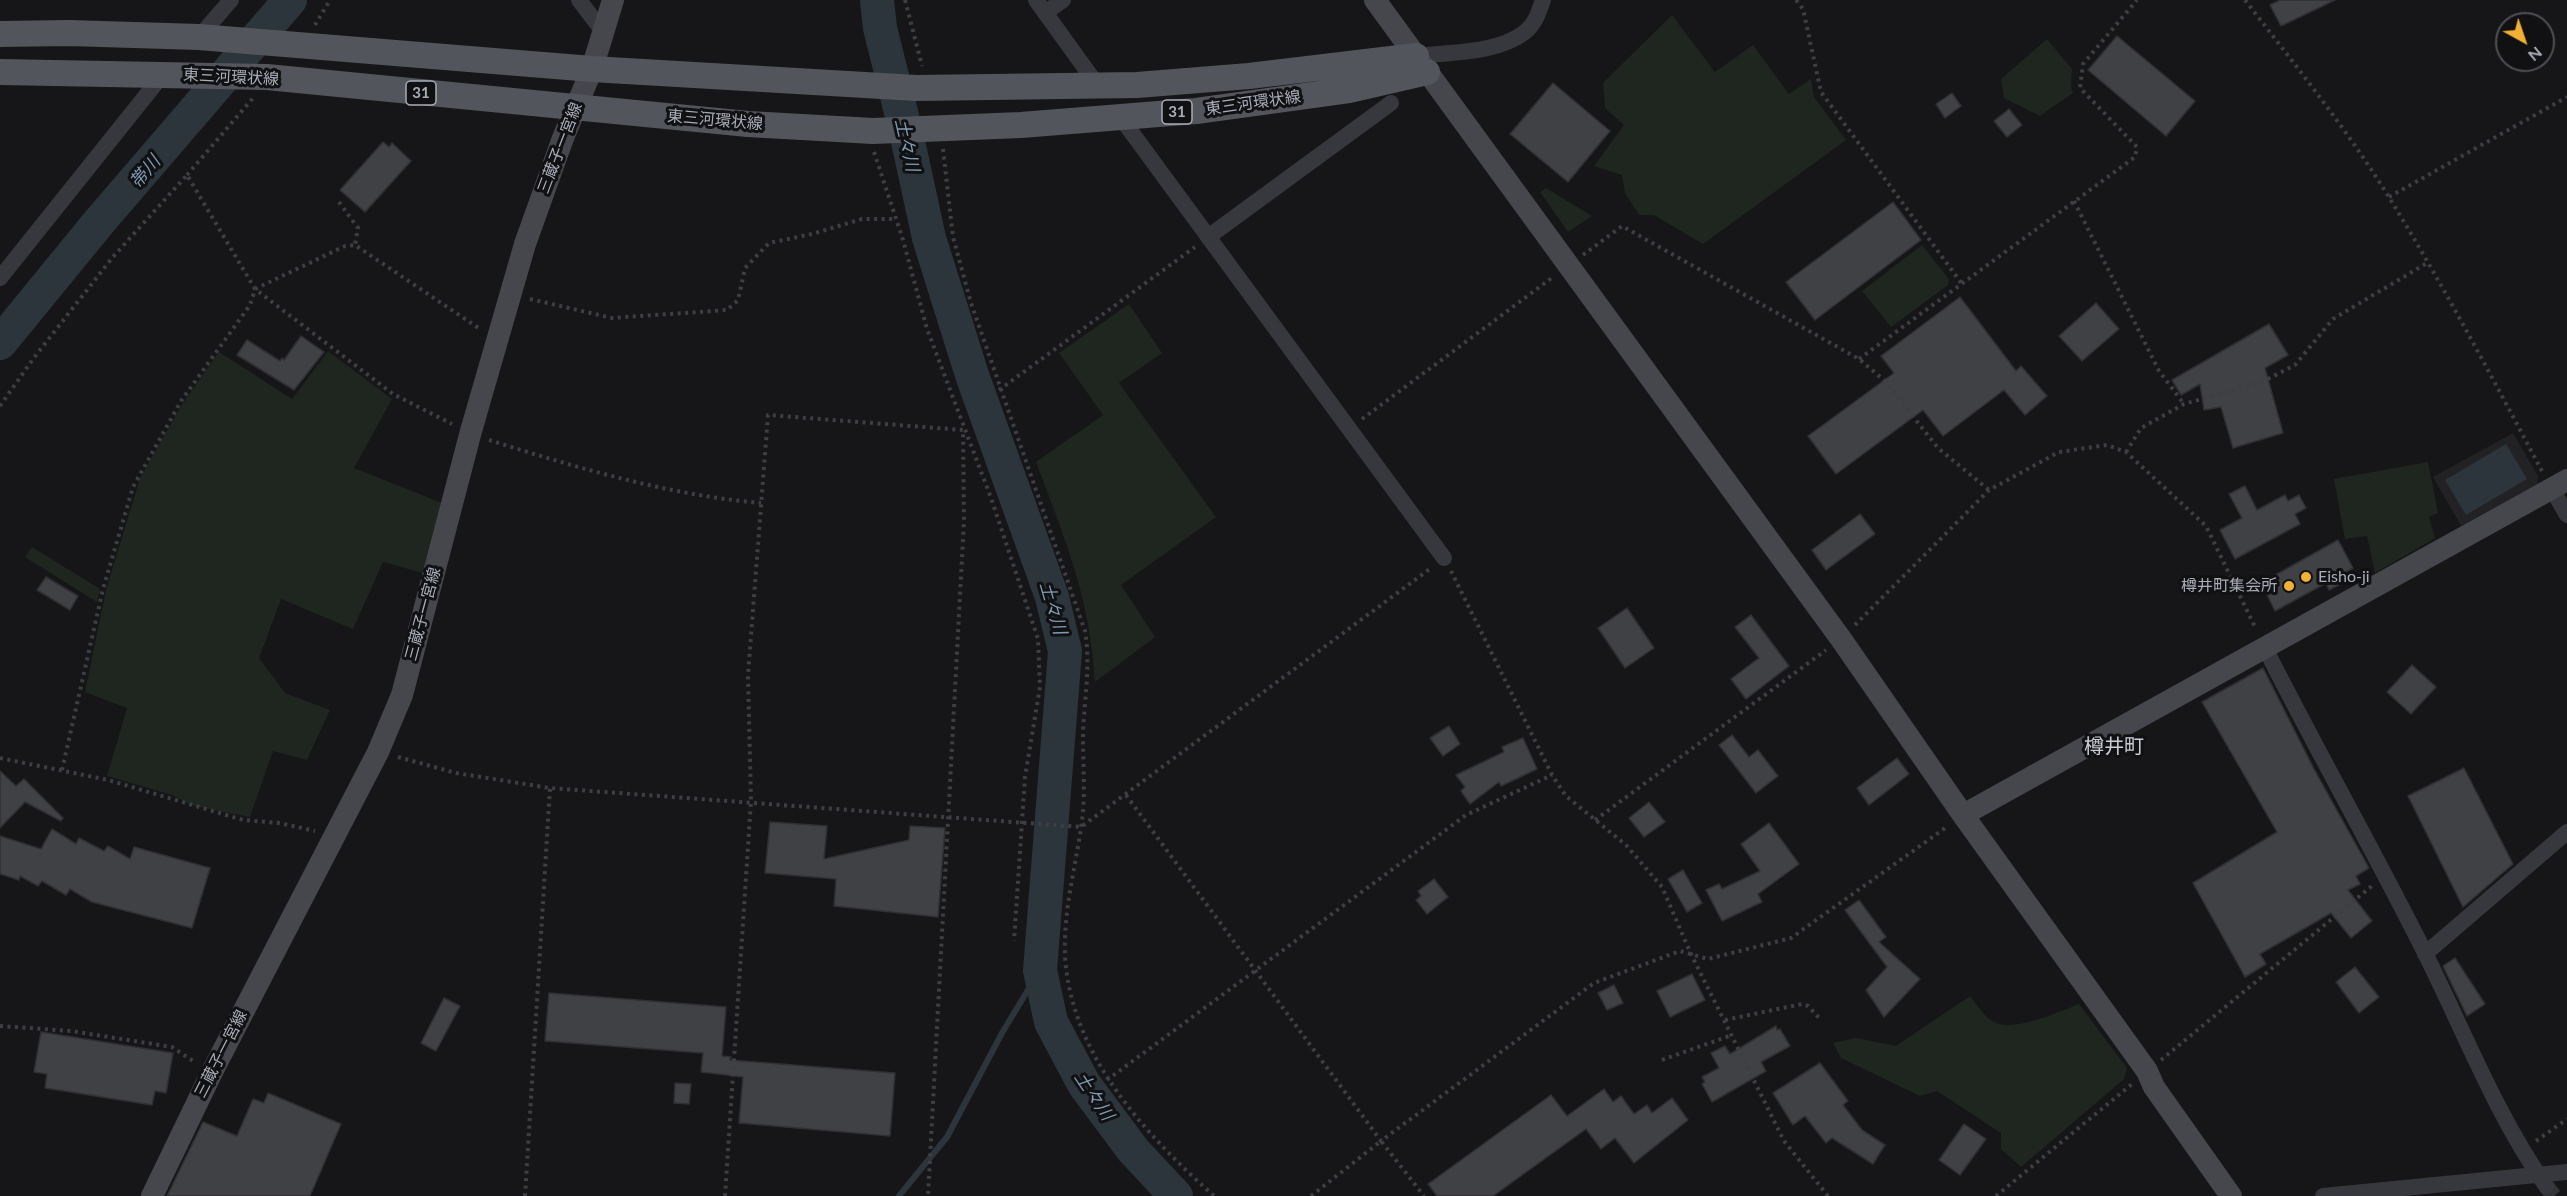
<!DOCTYPE html>
<meta charset="utf-8">
<style>
body{margin:0}
#map{position:relative;width:2567px;height:1196px;overflow:hidden;background:#161618;font-family:Lato,sans-serif}
canvas{display:block}
.north{position:absolute;left:2495px;top:12px;width:60px;height:60px;box-sizing:border-box;background:#111113;border:2px solid #4d4f55;border-radius:50%;rotate:140deg;font-size:16px;font-weight:700;line-height:24px;text-align:center;color:#a8adb8}
.north::after{content:'';display:block;margin:auto;width:21px;height:27px;background:#f2b134;clip-path:polygon(50% 0,100% 100%,50% 72%,0 100%)}
</style>
<div id="map">
<canvas width="2567" height="1196"></canvas>
<div class="north">N</div>
</div>
<script>
const context = document.querySelector('canvas').getContext('2d');
context.lineJoin = 'round';
function fillPath(path, color) { context.fillStyle = color; context.fill(path, 'evenodd'); }
function strokePath(path, color, width, dash) { context.strokeStyle = color; context.lineWidth = width; context.lineCap = dash ? 'butt' : 'round'; context.setLineDash(dash || []); context.stroke(path); }
function drawText(font, color, halo, rows, align = 'center') {
  context.font = font + ' Lato,"Noto Sans JP",sans-serif'; context.lineWidth = 6; context.setLineDash([]); context.textBaseline = 'middle'; context.strokeStyle = halo; context.fillStyle = color; for (const [text, x, y, turn = 0] of rows) {
    context.save(); context.translate(x, y); context.rotate((+turn || 0) * Math.PI / 180); context.textAlign = isNaN(turn) ? turn : align; if (halo) context.strokeText(text, 0, 0); context.fillText(text, 0, 0); context.restore();
  }
}
fillPath(new Path2D(`
 M2513 433 2538 476 2537 484 2461 526 2433 477Z`), '#222225');
fillPath(new Path2D(`
 M1672 15 1715 72 1753 45 1789 94 1811 79 1814 97 1846 140 1703 244 1654 215H1639L1625 193 1622 175 1594 166 1624 125 1605 108 1603 83Z
 M2047 39 2072 69 2071 87 2073 93 2040 116 2004 98 2001 79Z
 M1546 188 1592 216 1568 232 1540 192Z
 M1922 245 1949 279 1948 285 1891 327 1862 291Z
 M1129 304 1162 353 1119 383 1216 517 1121 585 1155 637 1095 682C1090 598 1065 539 1036 462L1103 415 1059 353Z
 M328 351 392 399 354 468 442 503 423 573 383 562 353 629 281 599 259 658 285 693 330 710 307 760 273 751 250 817 194 806 172 795 107 776 127 708 85 692 106 590 140 478 183 403 219 352 292 399Z
 M2428 462 2438 513 2429 517 2435 538 2375 573 2367 536 2345 539 2334 479Z
 M32 547 100 589 97 602 25 557Z
 M1970 996C1977 1004 1985 1019 1996 1023 2017 1031 2059 1012 2079 1004L2127 1068 2124 1079 2021 1167 2001 1149V1133L1937 1091 1920 1096 1841 1058 1833 1043 1856 1038 1896 1046Z`), '#1e261f');
fillPath(new Path2D(`
 M2506 444 2527 479 2466 515 2445 480Z`), '#2c353c');
strokePath(new Path2D(`
 M899 1196 947 1137 1002 1033 1040 970`), '#2c353c', 6);
strokePath(new Path2D(`
 M877 0 880 28 906 132 929 238 972 375 1052 597 1065 651 1040 970 1051 1022 1084 1084 1133 1150 1176 1196
 M0 343 99 222 290 0`), '#2c353c', 34);
const building = new Path2D(`
 M2280 0H2335L2281 26 2270 5Z
 M2117 36 2195 101 2166 136 2088 70Z
 M1553 83 1610 131 1568 182 1510 134Z
 M1952 93 1961 106 1945 118 1936 104Z
 M2009 109 2022 125 2007 137 1994 121Z
 M383 142 389 147 392 143 411 161 365 212 340 190Z
 M1893 202 1921 240 1815 320 1786 282Z
 M1960 297 2016 371 2021 366 2047 396 2025 415 2004 390 1943 436 1923 410 1836 474 1808 436 1894 373 1881 356Z
 M2096 303 2119 329 2082 361 2059 336Z
 M2269 324 2288 355 2265 368 2283 433 2233 448 2221 407 2204 410 2200 384 2181 395 2172 380Z
 M301 336 324 352 294 390 237 355 247 340 280 361 282 358 284 360Z
 M2245 486 2257 510 2285 495 2288 501 2299 495 2306 508 2295 514 2300 524 2235 559 2220 530 2242 518 2229 494Z
 M1860 514 1875 534 1826 570 1812 550Z
 M2338 540 2353 568 2346 572 2350 579 2329 590 2326 583 2275 611 2261 583Z
 M46 577 78 596 70 610 37 590Z
 M1627 608 1654 648 1625 668 1598 628Z
 M1751 615 1789 666 1746 699 1731 679 1759 658 1735 627Z
 M2412 665 2436 687 2411 714 2387 692Z
 M2263 668 2314 769 2369 868 2356 876 2360 884 2348 890 2372 921 2351 938 2331 913 2260 954 2266 964 2245 977 2193 883 2277 832 2202 702Z
 M1449 726 1460 744 1443 756 1430 738Z
 M1732 735 1749 757 1758 750 1778 776 1756 793 1719 745Z
 M1523 738 1537 769 1501 786 1499 782 1470 804 1461 791 1465 787 1456 775 1504 752 1502 747Z
 M1897 758 1909 774 1869 805 1857 788Z
 M2464 768 2513 864 2463 907 2408 796Z
 M0 771 16 786 24 779 63 818 61 821 25 802 0 828Z
 M1649 802 1665 822 1644 837 1629 818Z
 M770 822 827 826 824 859 909 840 910 826 945 828 938 917 834 906 836 879 765 873Z
 M1769 823 1799 864 1758 894 1762 902 1722 921 1706 890 1719 884 1722 889 1760 871 1741 844Z
 M52 829 76 844 79 838 104 851 108 846 130 859 134 847 210 868 192 928 92 902 70 889 66 895 42 881 38 886 20 876 19 880 0 874V836L41 849Z
 M1683 870 1702 903 1687 912 1668 879Z
 M1434 879 1448 897 1427 914 1416 900 1421 896 1418 891Z
 M1859 900 1886 937 1879 942 1920 979 1884 1017 1866 990 1887 967 1845 910Z
 M2455 958 2485 1004 2467 1016 2443 966Z
 M2355 967 2379 997 2359 1013 2336 982Z
 M1692 974 1705 1000 1670 1017 1657 991Z
 M1614 985 1623 1003 1607 1010 1598 993Z
 M549 993 726 1007 722 1056 731 1057 730 1060 895 1073 890 1136 739 1123 743 1077 701 1072 703 1053 545 1041Z
 M444 998 460 1006 436 1051 421 1043Z
 M1776 1026 1777 1030 1780 1029 1790 1046 1761 1062 1766 1071 1712 1102 1702 1084 1705 1082 1702 1077 1719 1068 1711 1053 1725 1046 1730 1054Z
 M41 1032 173 1053 166 1093 155 1091 152 1105 45 1088 47 1074 34 1072Z
 M1820 1063 1848 1101 1843 1105 1862 1130 1885 1145 1873 1164 1832 1138 1826 1143 1805 1116 1793 1125 1773 1093Z
 M675 1083 691 1084 689 1104 674 1103Z
 M1604 1089 1613 1102 1621 1096 1634 1114 1647 1105 1652 1113 1672 1098 1688 1120 1634 1163 1615 1138 1601 1149 1586 1129 1493 1196H1437L1428 1184 1551 1095 1567 1116Z
 M268 1093 341 1124 310 1196H167L203 1122 237 1136 253 1099 264 1103Z
 M1964 1124 1986 1139 1960 1175 1939 1160Z`);
fillPath(building, '#404145');
strokePath(building, '#303034', 1.5);
strokePath(new Path2D(`
 M2546 1186 2554 1196`), '#333438', 16, [16, 8]);
strokePath(new Path2D(`
 M905 0 922 66
 M1796 0 1803 9 1821 92 1962 284
 M2245 0C2295 65 2347 129 2390 199 2445 288 2494 381 2543 473
 M315 25 330 0
 M943 149 953 237 971 303 1085 631C1091 666 1084 700 1083 735 1083 760 1085 787 1083 812 1078 859 1063 907 1065 956 1071 1055 1144 1133 1214 1196
 M874 152 903 240 927 329 991 498 1038 639 1040 687 1025 777 1014 941
 M187 175 253 98
 M2389 197 2567 97
 M2074 201 2159 371 2184 404
 M339 202 358 228 355 245
 M1583 255 1622 226 1859 359 1885 381 1938 448 1989 490
 M255 289 345 246 355 245 480 329
 M530 299 612 318 727 310 738 300 745 268 769 243 812 234 862 219H896
 M1859 359 2135 157 2137 147 2080 88 2083 64 2137 0
 M999 390 1195 247
 M0 406 33 359 112 258 187 175 255 289 393 394 452 424
 M1362 419 1553 277
 M489 440C578 468 668 495 761 503
 M2126 452 2141 428 2184 404 2264 381 2295 365 2333 319 2427 263
 M1451 571 1552 775 1566 796 1626 845 1662 887 1690 952 1784 1141 1828 1196
 M1855 625 1989 490 2059 452 2107 445 2126 452 2206 526 2256 629
 M398 757 456 773 550 788 1081 827 1431 568
 M0 758 108 780 243 820 279 823 315 831
 M62 770 103 589 133 487 181 401 250 305 255 290
 M1126 795 1381 1141 1594 983 1680 951 1708 959 1791 938 1948 826
 M1595 820 1826 650
 M1725 1020 1802 1004 1808 1006 1821 1020
 M0 1026 71 1031 172 1047 196 1063
 M1662 1060 1732 1035
 M2161 1060 2373 885
 M1107 1080 1466 815 1552 775
 M2536 1141 2567 1119
 M525 1196 550 788
 M725 1196 751 801 748 675 768 415 963 430 964 521 928 1196
 M1311 1196 1381 1141 1424 1196
 M1996 1196 2132 1084`), '#3d3f44', 4, [3, 4.5]);
strokePath(new Path2D(`
 M579 0 604 33
 M1036 0 1098 86
 M1045 13 1063 0
 M199 37 231 0
 M1416 56C1449 52 1497 54 1525 32 1535 24 1539 12 1543 0
 M1121 118 1444 558
 M1208 237 1391 103
 M0 278 164 73
 M2552 489 2567 515
 M2265 648C2317 751 2374 851 2425 953 2464 1031 2496 1115 2546 1186
 M2425 954 2567 832
 M2323 1196 2567 1172`), '#37383d', 16);
strokePath(new Path2D(`
 M1375 0 1841 639 1963 815 2147 1071 2154 1087 2231 1196
 M1963 815 2567 480
 M152 1196 212 1072 378 752 402 695 471 431 525 244 563 138 592 69 613 0`), '#45474d', 22);
strokePath(new Path2D(`
 M0 34 69 33 199 37 592 69 916 88 1137 85 1249 76 1416 56
 M0 72 267 77 748 124 873 131 1021 125 1196 111 1349 90 1427 72`), '#53555c', 26);
for (const [x, y, r, color] of [
 [2306,577,6,"#f2b134"],
 [2289,586,6,"#f2b134"]
]) { const dot = new Path2D(); dot.arc(x, y, r, 0, 2 * Math.PI); context.fillStyle = color; context.fill(dot); strokePath(dot, '#111113', 2); }
for (const [x, y, w] of [
 [421,93,30],
 [1177,112,30]
]) { const box = new Path2D(); box.roundRect(x - w / 2, y - 12, w, 24, 4.5); context.fillStyle = '#111113'; context.fill(box); strokePath(box, '#a8adb8', 1.5); }
drawText('bold 15px', '#a8adb8', null, [
 ["31",421,93],
 ["31",1177,112]
]);
drawText('16px', '#a8adb8', '#111113', [
 ["東三河環状線",231,77,3],
 ["東三河環状線",1253,103,-8],
 ["東三河環状線",715,120,5],
 ["三蔵子一宮線",560,148,-69],
 ["三蔵子一宮線",423,614,-75],
 ["三蔵子一宮線",221,1054,-63]
]);
drawText('16px', '#a8adb8', '#111113', [
 ["Eisho-ji",2318,577],
 ["樽井町集会所",2277,586,"right"]
], 'left');
drawText('italic 18px', '#7f9bb3', '#111113', [
 ["土々川",907,145,77],
 ["帯川",145,172,-50],
 ["土々川",1053,608,74],
 ["土々川",1094,1096,56]
]);
drawText('20px', '#c9ccd4', '#111113', [
 ["樽井町",2114,747]
]);
</script>
